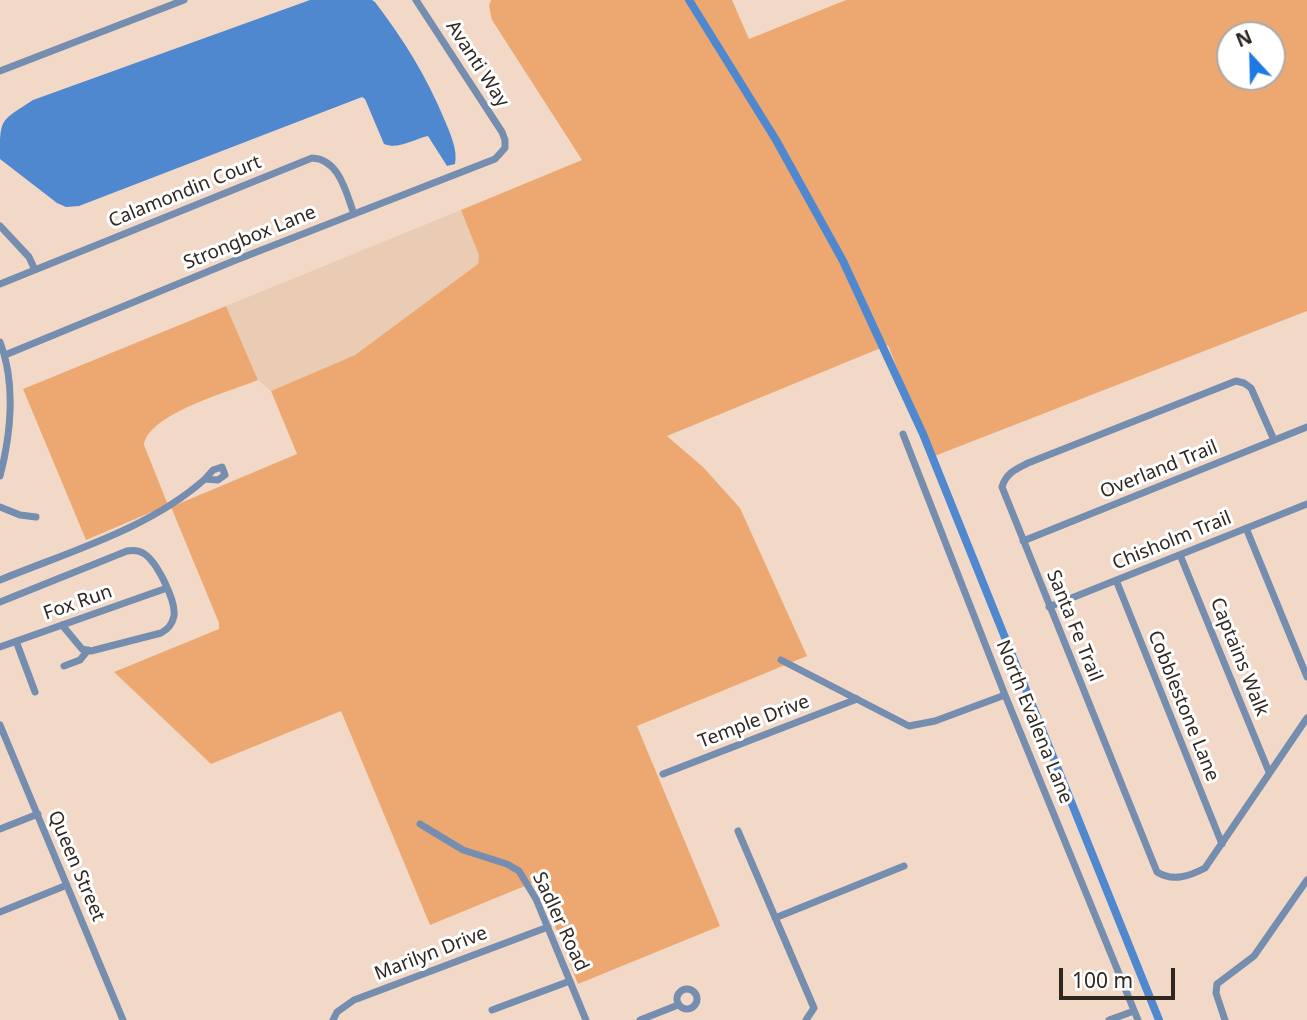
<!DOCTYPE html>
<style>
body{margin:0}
#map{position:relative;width:1307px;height:1020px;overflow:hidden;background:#f2d9c7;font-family:"Noto Sans",sans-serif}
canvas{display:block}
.north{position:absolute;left:1216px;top:21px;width:70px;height:70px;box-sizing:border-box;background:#fff;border:2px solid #aca9a6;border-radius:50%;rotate:338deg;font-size:19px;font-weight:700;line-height:28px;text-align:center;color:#302720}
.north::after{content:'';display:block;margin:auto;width:24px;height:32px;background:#1d79e3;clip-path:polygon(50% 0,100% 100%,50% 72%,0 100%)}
.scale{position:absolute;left:1059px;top:968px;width:116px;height:32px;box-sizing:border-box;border:4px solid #302720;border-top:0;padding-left:9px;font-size:21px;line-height:24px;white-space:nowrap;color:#302720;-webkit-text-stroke:5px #fff;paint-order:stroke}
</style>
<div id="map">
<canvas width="1307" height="1020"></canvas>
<div class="north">N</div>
<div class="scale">100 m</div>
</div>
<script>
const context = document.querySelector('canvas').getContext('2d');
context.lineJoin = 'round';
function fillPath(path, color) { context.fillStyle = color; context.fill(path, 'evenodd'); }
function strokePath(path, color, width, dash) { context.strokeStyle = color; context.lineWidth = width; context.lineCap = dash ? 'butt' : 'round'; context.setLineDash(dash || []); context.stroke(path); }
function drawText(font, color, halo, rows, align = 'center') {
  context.font = font + ' "Noto Sans",sans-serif'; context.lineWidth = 6; context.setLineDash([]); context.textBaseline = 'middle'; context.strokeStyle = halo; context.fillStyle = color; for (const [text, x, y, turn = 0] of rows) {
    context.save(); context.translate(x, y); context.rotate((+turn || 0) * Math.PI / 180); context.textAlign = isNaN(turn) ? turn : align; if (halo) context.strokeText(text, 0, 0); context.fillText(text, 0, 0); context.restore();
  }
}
fillPath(new Path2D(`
 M461 210 480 255 478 264 468 273 355 355 271 391 258 380 226 306Z`), '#eaccb5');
fillPath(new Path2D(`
 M491 0H732L749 39 846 0H1307V311L932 457 888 345 667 436 703 467 740 508 807 656 637 726 720 926 578 984 537 881 430 925 341 711 211 764 114 672 219 629V623L171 507 297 454 271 391 355 355 478 264 479 255 461 210 582 160 492 20 489 6ZM1230 35H1272V77H1230Z
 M226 306 258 380C231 391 148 414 144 445L168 505 86 540 23 389Z`), '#eda872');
fillPath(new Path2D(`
 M310 0H372L375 2C404 40 427 77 445 121 450 133 458 150 455 164L447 166 428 136C414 139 398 150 384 144L365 99 362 97 79 206 66 207 57 203 0 159C0 117 0 122 33 100Z`), '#5088d0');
strokePath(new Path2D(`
 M689 0 776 140 843 261 923 434 1159 1020`), '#5088d0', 8);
strokePath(new Path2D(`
 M0 71 184 0
 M0 226 29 257 35 270
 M0 284 312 158C339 159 346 192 354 214
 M0 342C16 383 11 434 0 476
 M5 355 236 260 495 159 505 148V140L502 132 416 0
 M903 434 1005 695 1138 1020
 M1274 440 1251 388 1244 383 1236 381 1028 463C1016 469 1006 473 1002 487L1157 872C1173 882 1190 876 1205 868L1307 718
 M222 467 225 475 218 480 205 479 213 470Z
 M0 507 20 515 36 517
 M1246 528 1307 677
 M1023 541 1307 427
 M1180 555 1269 772
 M0 580C68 552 149 529 205 479
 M1116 580 1222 844
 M0 602 127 551C133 550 138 550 143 553 157 561 176 601 174 616 172 625 168 629 161 633L91 651 82 649 62 625
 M1049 607 1307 504
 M16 641 35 692
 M0 647 167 588
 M781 660 909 726 935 721 1005 695
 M64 666 80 660 88 650
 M0 725 123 1020
 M663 774 857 699
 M420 824 463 850 507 864 519 871 536 899 586 1020
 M0 829 38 814
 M738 831 814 1008 806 1020
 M0 912 67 885
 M775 918 904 866
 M677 999a10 10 0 1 1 20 0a10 10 0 1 1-20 0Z
 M492 1010 570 981
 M333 1020 337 1012 354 1000 548 927
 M640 1020 678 1005
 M1109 1020 1134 1011
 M1225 1020 1216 993 1217 984 1254 956 1307 880`), '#758dae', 7);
drawText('19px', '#302720', '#fff', [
 ["Avanti Way",477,64,57],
 ["Calamondin Court",185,192,-22],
 ["Strongbox Lane",250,238,-22],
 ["Overland Trail",1159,470,-22],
 ["Chisholm Trail",1172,541,-22],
 ["Fox Run",78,603,-19],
 ["Santa Fe Trail",1074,626,68],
 ["Captains Walk",1239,657,68],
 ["Cobblestone Lane",1183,706,68],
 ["Temple Drive",754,722,-21],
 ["North Evalena Lane",1034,722,68],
 ["Queen Street",76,866,67],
 ["Sadler Road",560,922,65],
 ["Marilyn Drive",431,954,-21]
]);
</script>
